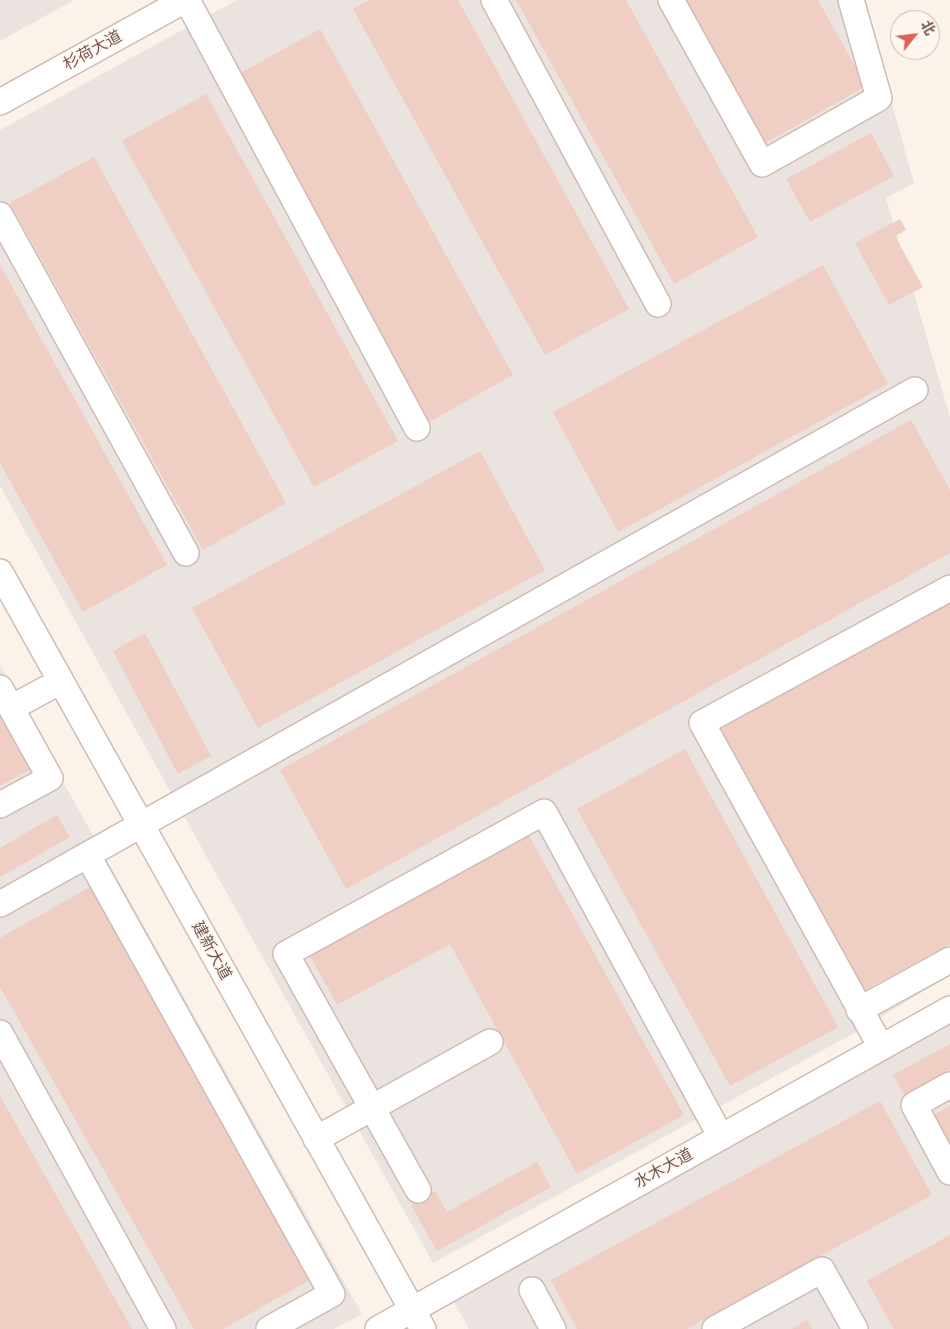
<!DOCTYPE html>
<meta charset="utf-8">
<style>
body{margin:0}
#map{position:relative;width:950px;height:1329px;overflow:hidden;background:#fbf2ea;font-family:"Varela Round","Noto Sans SC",sans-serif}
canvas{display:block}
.north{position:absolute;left:890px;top:10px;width:50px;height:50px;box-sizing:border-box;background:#fef7f0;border:1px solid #c7b7b0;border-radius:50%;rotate:61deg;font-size:14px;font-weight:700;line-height:20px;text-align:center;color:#75574f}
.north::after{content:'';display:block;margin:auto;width:18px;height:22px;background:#dc6358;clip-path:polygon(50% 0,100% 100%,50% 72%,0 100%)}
</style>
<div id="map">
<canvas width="950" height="1329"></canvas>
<div class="north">北</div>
</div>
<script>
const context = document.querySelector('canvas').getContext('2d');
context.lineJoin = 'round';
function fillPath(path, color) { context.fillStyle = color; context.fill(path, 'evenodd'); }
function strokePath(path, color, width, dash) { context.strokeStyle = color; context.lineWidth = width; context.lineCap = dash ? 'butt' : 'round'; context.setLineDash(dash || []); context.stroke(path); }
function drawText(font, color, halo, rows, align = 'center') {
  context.font = font + ' "Varela Round","Noto Sans SC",sans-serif'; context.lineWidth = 4; context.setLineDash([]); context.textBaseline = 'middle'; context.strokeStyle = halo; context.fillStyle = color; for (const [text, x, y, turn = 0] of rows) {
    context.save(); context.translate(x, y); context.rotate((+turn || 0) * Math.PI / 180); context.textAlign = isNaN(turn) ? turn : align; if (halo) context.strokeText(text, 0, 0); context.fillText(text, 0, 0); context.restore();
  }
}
fillPath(new Path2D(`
 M0 0H74L0 41Z
 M237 0H863L914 183 886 198 950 417V975L858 1031 433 1263 0 486V130Z
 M0 665 63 782 362 1314 334 1329H0Z
 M950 1021V1329H469L453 1300Z`), '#ebe3df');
fillPath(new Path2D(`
 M369 0H458L629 309 545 355 353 9Z
 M516 0H626L758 237 674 284Z
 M683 0H818L866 86 764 144Z
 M320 29 513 375 429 422 237 75Z
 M206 94 398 441 314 487 122 141Z
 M871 133 894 176 810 222 786 179Z
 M94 157 286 503 203 550 10 203Z
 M900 219 906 230 895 236 923 287 889 305 855 243Z
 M0 265 167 565 83 612 0 463Z
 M823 265 888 384 618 532 553 412Z
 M911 420 950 490V553L346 889 280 770Z
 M480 451 545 570 258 728 192 608Z
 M950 601V944L859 993 715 730Z
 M145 633 211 756 178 774 113 651Z
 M0 701 36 766 0 786Z
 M685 749 838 1027 730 1086 577 809Z
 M57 815 70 837 0 877V848Z
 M528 834 684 1115 577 1174 450 944 337 1005 309 954Z
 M95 884 317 1276 223 1329H194L0 987V938Z
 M950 1044V1070L904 1095 893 1075Z
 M0 1096 132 1329H0Z
 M880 1101 932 1195 687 1329H577L551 1280Z
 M950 1106V1155L929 1117Z
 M537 1162 551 1187 437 1251 411 1205 435 1191 447 1212Z
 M950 1235V1329H894L867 1281Z
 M807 1320 812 1329H792Z`), '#efcec3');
const minor = new Path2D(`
 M187 0 417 428
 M494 0 658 304
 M671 0 762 164 879 98 851 0
 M0 102 185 0
 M0 215 186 553
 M0 572 423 1329
 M0 688 50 778 0 805
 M11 708 61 681
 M88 856 332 1294 269 1329
 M0 904 915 390
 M859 1010 950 960
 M0 1033 163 1329
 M881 1047 702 723 950 588
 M950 1085 914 1105 950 1172
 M316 1139 490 1042
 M418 1190 286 954 544 812 721 1137
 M532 1290 553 1329
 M378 1329 950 1009
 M715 1329 822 1270 855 1329`);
strokePath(minor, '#cfbbb3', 28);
strokePath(minor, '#fff', 25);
drawText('16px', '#75574f', '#fef7f0', [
 ["杉荷大道",93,51,-29],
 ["建新大道",211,951,61],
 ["水木大道",664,1169,-29]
]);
</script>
